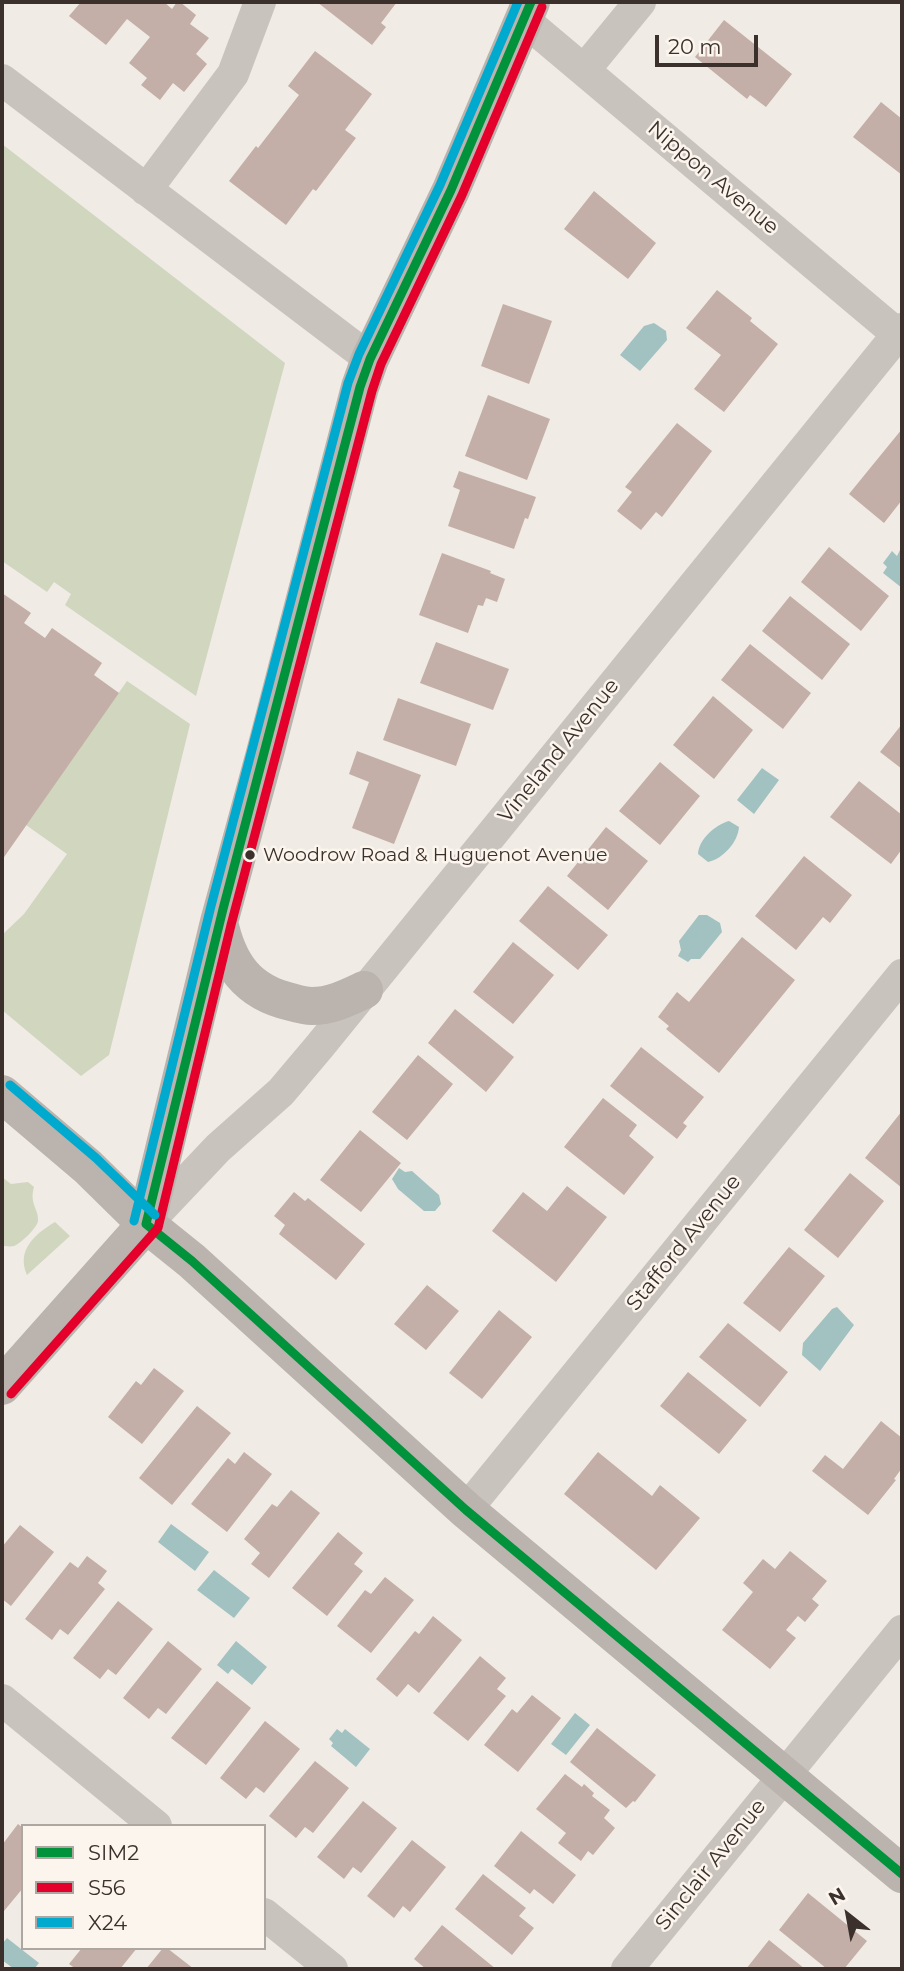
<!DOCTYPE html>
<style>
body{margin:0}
#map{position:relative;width:904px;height:1971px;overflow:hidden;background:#f0ebe5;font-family:Montserrat,sans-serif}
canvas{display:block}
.frame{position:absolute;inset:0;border:4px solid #3b302b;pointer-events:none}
.legend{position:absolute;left:21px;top:1824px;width:245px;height:126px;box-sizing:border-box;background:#fbf5ee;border:2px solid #aea6a0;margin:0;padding:9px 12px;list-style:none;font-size:21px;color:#3b302b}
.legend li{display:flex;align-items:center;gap:14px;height:35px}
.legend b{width:35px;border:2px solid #aea6a0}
.north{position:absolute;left:813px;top:1880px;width:70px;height:70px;-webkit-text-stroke:5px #fbf5ee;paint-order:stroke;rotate:329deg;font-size:19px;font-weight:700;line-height:28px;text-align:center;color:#3b302b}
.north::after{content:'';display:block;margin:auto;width:24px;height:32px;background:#3b302b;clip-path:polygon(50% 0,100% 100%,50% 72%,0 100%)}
.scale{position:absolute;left:655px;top:35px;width:103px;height:32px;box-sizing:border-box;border:4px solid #3b302b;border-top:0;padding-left:9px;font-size:21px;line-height:24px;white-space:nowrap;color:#3b302b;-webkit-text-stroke:5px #fbf5ee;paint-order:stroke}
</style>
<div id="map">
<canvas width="904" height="1971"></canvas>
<div class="frame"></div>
<ul class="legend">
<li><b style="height:9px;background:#00933c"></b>SIM2</li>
<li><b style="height:9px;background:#e4002b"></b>S56</li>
<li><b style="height:9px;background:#00a9ce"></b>X24</li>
</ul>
<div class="north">N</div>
<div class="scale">20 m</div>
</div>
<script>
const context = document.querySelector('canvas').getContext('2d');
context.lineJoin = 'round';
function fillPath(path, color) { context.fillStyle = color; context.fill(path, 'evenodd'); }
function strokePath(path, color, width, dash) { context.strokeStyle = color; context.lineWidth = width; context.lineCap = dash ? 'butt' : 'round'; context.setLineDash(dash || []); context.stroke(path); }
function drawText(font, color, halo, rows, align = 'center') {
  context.font = font + ' Montserrat,sans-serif'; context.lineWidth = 5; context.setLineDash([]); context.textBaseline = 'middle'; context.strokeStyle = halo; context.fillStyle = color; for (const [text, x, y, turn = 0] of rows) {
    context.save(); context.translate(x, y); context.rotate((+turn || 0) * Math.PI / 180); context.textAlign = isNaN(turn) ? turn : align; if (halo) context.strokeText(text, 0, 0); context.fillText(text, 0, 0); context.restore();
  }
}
fillPath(new Path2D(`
 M2 144 285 363 196 696 65 605 71 594 54 582 47 592 2 561Z
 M127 681 190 724 109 1055 81 1076 2 1010V935L24 914 67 854 26 825Z
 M2 1177 11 1184 28 1182 34 1187C29 1204 39 1209 38 1221 37 1228 20 1244 14 1246 10 1247 5 1246 2 1246Z
 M55 1222 70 1236 27 1275C16 1250 35 1234 55 1222Z`), '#d1d6bf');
fillPath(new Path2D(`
 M654 323 666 331 667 340 640 371 620 355 644 326Z
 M900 550 902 552V588L883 573 887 567 883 563 892 551 897 556Z
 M762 768 779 780 754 814 737 800Z
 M729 821 739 827C738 842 723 859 708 862L698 854C699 839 715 825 729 821Z
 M699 915H707L720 923 722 932 700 959H691L688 962 678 956 681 950 679 941Z
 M399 1168 405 1172 412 1171 439 1195 441 1204 435 1211H424L398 1189 392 1179Z
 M837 1307 854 1325 820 1371 802 1355 803 1343 832 1309Z
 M171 1524 209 1552 195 1571 158 1542Z
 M214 1570 250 1598 234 1618 197 1590Z
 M236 1641 267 1667 252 1685 232 1669 228 1674 217 1665Z
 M575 1713 590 1725 566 1755 551 1744Z
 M337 1729 342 1733 345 1729 370 1749 356 1767 331 1746 333 1743 329 1739Z
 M7 1938 39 1963 34 1969H14L2 1960V1944Z`), '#a1c2c1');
fillPath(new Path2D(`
 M81 2H164L172 9 177 2H180L196 15 190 24 209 38 196 54 207 64 184 92 173 83 160 100 141 85 147 78 129 63 150 37 127 19 106 45 69 16Z
 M317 2H397L381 23 386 27 372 45Z
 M724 20 792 74 766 107 750 95 747 99 695 57Z
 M315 51 372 94 345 130 356 138 316 191 313 189 286 225 229 181 256 146 258 148 299 95 288 86Z
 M881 102 902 119V175L853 137Z
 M594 191 656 243 628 279 564 229Z
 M717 290 752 318 750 321 778 344 724 412 694 389 721 355 686 328Z
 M503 304 552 321 529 384 481 366Z
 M488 395 550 419 527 480 465 456Z
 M677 423 712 451 662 517 656 512 641 530 617 511 632 492 625 487Z
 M902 429V500L884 523 849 494Z
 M459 471 536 497 528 519 525 518 514 549 448 526 460 490 453 487Z
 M829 547 889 596 861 631 801 582Z
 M442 553 491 571 490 573 505 579 497 602 486 598 483 606 478 605 468 633 419 615Z
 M2 593 31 613 24 623 45 638 52 628 102 663 94 675 119 693 2 860Z
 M790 596 850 644 822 680 762 631Z
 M436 642 509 669 493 710 420 683Z
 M750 644 811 693 783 729 721 680Z
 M713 696 753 730 714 779 673 745Z
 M398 698 471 724 456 766 383 740Z
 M902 724V769L880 752Z
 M357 751 421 775 394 844 352 828 369 782 349 774Z
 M660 762 700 796 660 845 619 811Z
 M859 781 902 815V849L891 864 830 817Z
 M606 827 648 861 608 910 567 876Z
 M804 856 852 895 830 923 823 917 796 950 755 916Z
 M548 886 608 935 578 970 519 921Z
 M742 937 795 980 719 1073 666 1029 669 1026 658 1017 677 992 689 1002Z
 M513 942 554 975 513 1024 473 992Z
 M455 1009 514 1057 486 1092 428 1043Z
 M641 1047 704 1097 683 1123 687 1126 677 1139 610 1086Z
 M418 1055 453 1084 407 1140 372 1112Z
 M603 1098 637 1125 629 1136 654 1157 624 1195 564 1147Z
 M902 1111V1188L865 1158Z
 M360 1130 401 1163 361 1212 320 1180Z
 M850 1173 884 1201 838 1258 804 1230Z
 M567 1186 607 1217 556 1282 492 1231 523 1192 547 1211Z
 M294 1192 305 1201 308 1198 365 1244 336 1280 279 1234 285 1225 274 1216Z
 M789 1247 825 1276 780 1332 743 1303Z
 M427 1285 459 1311 426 1350 394 1324Z
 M499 1310 532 1337 482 1399 449 1373Z
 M728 1323 788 1372 760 1407 699 1357Z
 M154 1368 184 1391 142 1444 108 1417 136 1381 141 1385Z
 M688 1372 747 1420 719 1454 660 1406Z
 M197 1406 231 1433 172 1505 139 1478Z
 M881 1421 902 1438V1468L894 1479 896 1480 868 1515 812 1471 825 1455 843 1469Z
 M244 1452 272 1474 227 1532 191 1504 228 1458 235 1464Z
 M598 1452 652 1496 660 1485 700 1518 656 1570 564 1494Z
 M291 1490 320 1513 269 1578 251 1564 260 1553 244 1539 272 1504 277 1507Z
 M20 1525 54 1552 11 1606 2 1599V1547Z
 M338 1532 363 1553 354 1564 363 1571 327 1616 292 1588Z
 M790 1551 827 1581 812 1599 819 1605 805 1622 798 1616 786 1630 796 1638 770 1669 722 1630 753 1592 743 1583 763 1559 775 1569Z
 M87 1556 107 1571 98 1583 105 1589 68 1635 60 1629 52 1640 25 1619 70 1562 78 1568Z
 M385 1577 414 1600 371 1653 337 1626 365 1590 371 1594Z
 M118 1601 153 1629 116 1675 108 1669 100 1679 73 1658Z
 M433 1616 462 1640 419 1693 408 1684 397 1697 376 1679 415 1631 419 1634Z
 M168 1641 202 1669 166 1714 158 1708 149 1719 123 1698Z
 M480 1656 506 1678 497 1689 506 1696 468 1741 433 1713Z
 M217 1681 251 1708 206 1765 171 1738Z
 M532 1695 561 1718 518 1772 484 1745 512 1709 517 1713Z
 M265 1721 300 1749 264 1793 256 1787 246 1799 220 1778Z
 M597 1728 656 1775 635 1802 633 1801 626 1808 570 1762Z
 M315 1761 349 1788 313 1833 305 1827 296 1838 269 1816Z
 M565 1774 582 1787 584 1784 594 1793 592 1796 610 1810 604 1818 615 1828 593 1855 588 1851 581 1861 558 1843 566 1833 536 1809Z
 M363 1801 397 1828 361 1873 353 1867 344 1879 317 1857Z
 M18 1824 23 1828V1888L4 1911 2 1910V1845Z
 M521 1831 576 1875 553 1904 534 1889 530 1894 494 1866Z
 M412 1840 446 1867 410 1912 403 1906 394 1918 367 1896Z
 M483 1874 526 1908 519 1916 534 1928 512 1955 455 1909Z
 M808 1893 867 1941 844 1969H827L779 1930Z
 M442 1925 496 1969H426L414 1959Z
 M769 1940 805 1969H746Z
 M82 1948H137L120 1969H76L69 1964Z
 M163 1948H167L194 1969H146Z`), '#c3afa7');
strokePath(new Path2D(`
 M524 20 902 338
 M585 69 640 2
 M2 80 370 359
 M146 190 233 74 260 2
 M146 1224 218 1148 281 1092 319 1047 902 329
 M466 1510 902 975
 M2 1700 156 1826
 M264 1914 332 1969
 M627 1969 902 1631`), '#c9c3be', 32);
strokePath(new Path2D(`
 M219 922C228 964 247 992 291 1002 298 1004 305 1006 312 1006 331 1006 347 998 364 990
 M2 1094 88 1167 146 1224 192 1261 466 1510 902 1874
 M2 1386 146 1224 219 922 265 753 360 387 370 359 451 190 531 2`), '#bab3ae', 38);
strokePath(new Path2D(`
 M146 1224 223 909 360 387 370 359 451 190 531 2
 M146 1224 192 1261 466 1510 902 1874`), '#00933c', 9);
strokePath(new Path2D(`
 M11 1394 158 1228 231 925 372 391 381 364 462 195 542 7`), '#e4002b', 9);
strokePath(new Path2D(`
 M10 1085 96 1158 155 1215
 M134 1221 211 906 348 383 359 354 440 185 518 2`), '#00a9ce', 9);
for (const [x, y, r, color] of [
 [250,855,6,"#3b302b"]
]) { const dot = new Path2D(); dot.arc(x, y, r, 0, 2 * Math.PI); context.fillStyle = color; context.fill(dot); strokePath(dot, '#fbf5ee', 2.5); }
drawText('19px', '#3b302b', '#fbf5ee', [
 ["Woodrow Road & Huguenot Avenue",263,855]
], 'left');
drawText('21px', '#3b302b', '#fbf5ee', [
 ["Nippon Avenue",713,178,40],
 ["Vineland Avenue",559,751,-51],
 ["Stafford Avenue",684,1243,-51],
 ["Sinclair Avenue",711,1865,-51]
]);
</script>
